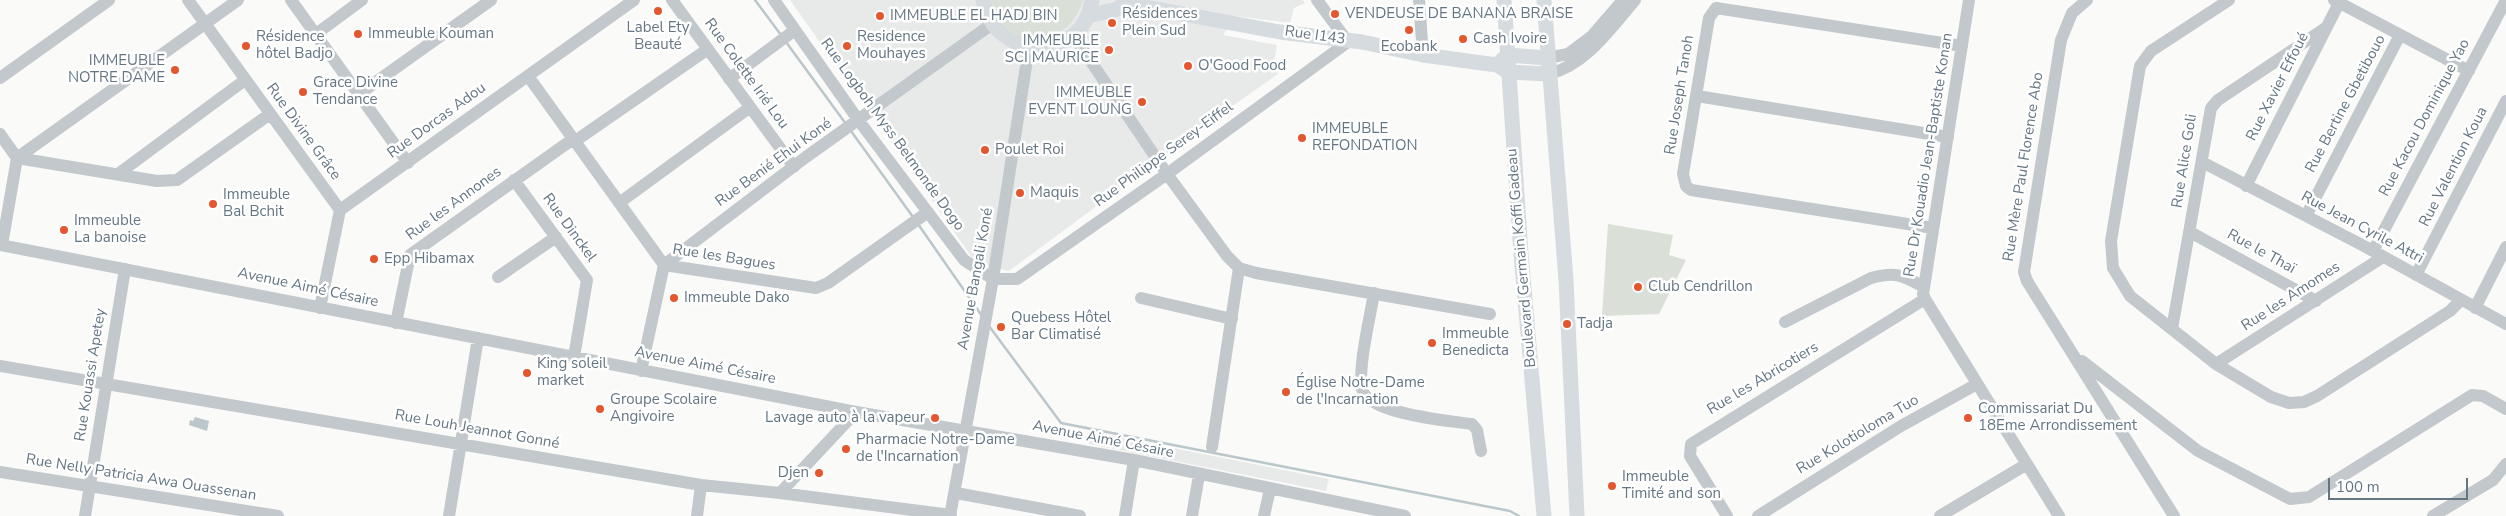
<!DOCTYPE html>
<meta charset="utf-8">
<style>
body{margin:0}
#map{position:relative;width:2506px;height:516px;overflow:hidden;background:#fafaf8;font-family:"Nunito Sans",sans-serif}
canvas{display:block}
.scale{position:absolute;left:2328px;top:478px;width:140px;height:22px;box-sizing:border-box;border:2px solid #657683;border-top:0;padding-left:6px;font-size:15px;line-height:18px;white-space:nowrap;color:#657683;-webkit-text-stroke:4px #fff;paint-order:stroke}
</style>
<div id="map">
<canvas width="2506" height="516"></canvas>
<div class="scale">100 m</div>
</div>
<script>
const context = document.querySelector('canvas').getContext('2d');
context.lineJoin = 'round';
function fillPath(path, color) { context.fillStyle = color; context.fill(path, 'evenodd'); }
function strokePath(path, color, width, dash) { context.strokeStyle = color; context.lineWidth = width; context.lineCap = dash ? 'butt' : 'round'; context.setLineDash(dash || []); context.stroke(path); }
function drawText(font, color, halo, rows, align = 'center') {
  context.font = font + ' "Nunito Sans",sans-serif'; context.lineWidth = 5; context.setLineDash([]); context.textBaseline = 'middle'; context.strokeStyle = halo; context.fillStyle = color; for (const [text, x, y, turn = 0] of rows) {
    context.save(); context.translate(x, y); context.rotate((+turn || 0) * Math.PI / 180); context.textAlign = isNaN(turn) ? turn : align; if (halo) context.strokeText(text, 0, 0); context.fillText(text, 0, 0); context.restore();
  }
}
fillPath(new Path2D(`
 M790 0H1303L1305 3 1294 8 1290 23 1236 16 1223 35 1277 45 1273 67 1278 74 1221 114 1009 271 976 263Z
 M1092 432 1329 479 1326 491 1089 444Z`), '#e8e9e9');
fillPath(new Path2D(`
 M991 0H1083C1067 53 1006 52 991 0Z
 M1608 224 1673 235 1669 255 1686 260 1659 314 1602 316Z`), '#dadfd7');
fillPath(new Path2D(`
 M195 417 209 421 207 431 189 425 190 420 193 421Z`), '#bbc7cb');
strokePath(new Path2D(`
 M755 0 781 35
 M786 42 846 124
 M851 131 913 217
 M918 224 982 316
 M989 326 1061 423 1510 511 1519 516`), '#bbc7cb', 2.5);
strokePath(new Path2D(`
 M188 0 340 210
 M291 0 408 163
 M672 0 794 167
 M774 0 859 121 964 260 993 279
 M1419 0 1423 55
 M1969 0 1923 294 1925 299 2059 516
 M2087 0 2072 13 2061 40 2024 272 2027 281 2174 516
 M2229 0 2151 51 2140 66 2111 241 2113 268 2130 296 2216 364 2271 397 2289 403 2304 402 2317 396 2450 311 2461 300
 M2334 0 2469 71
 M316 34 362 0
 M1073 35 1167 174 1227 256 1239 268 1256 273 1490 314
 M1547 58 1568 54 1592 36 1623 0
 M1549 74C1586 65 1611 28 1635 0
 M528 76 664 265 816 288 828 283 928 212
 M0 78 109 0
 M729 79 795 30
 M359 94 491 0
 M1697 96 1948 137
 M0 134 17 158 2 245
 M581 137 708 49
 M17 158 157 181 177 180 270 114
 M17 158 238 0
 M2202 162 2364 246 2506 324
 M118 174 245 80
 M514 180 587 280 574 357
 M2246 186 2339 3
 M619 203 749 108
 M2306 216 2400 35
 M1933 228 1691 190 1686 186 1683 174 1709 18 1716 8 1962 46
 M2190 232 2316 301
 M0 245 856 412 1134 460 1405 516
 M2373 251 2506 0
 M2416 275 2506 101
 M498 277 556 237
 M993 279H1017L1167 174 1348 42 1317 0
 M1374 293C1370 318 1358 365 1362 389 1367 414 1450 421 1472 424L1477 430 1481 451
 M1141 298 1232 319
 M320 308 340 210 634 0
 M2475 308 2506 247
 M1785 322 1871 278C1895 271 1902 275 1924 287
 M396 323 410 255 573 139
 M2172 329 2211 108 2218 100 2327 27
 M2082 361 2198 451 2290 499 2309 497 2472 395 2483 396 2506 409
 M2216 364 2383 257
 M0 366 701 485 780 493 951 515
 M641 371 664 265 806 157 992 24
 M1212 447 1239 268
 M0 472 278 516
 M780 493 856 412
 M956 493 1080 516
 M85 516 125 269
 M449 516 478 338
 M697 516 701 485
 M950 516 993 279 1029 47
 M1125 516 1134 460
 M1192 516 1199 475
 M1264 516 1270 489
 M1727 516 1690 456 1691 444 1925 299
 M1758 516 1901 426 1977 384
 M1940 516 2027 464
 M2433 516 2493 480 2506 464`), '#c3c8cc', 12);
strokePath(new Path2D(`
 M983 0C996 63 1083 63 1092 0
 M1123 0 1134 5 1280 32 1362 42 1423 55 1497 65 1508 72 1549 74
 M1504 0 1521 254 1544 516
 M1544 0 1566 280 1577 516
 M1088 16 1134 5
 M1501 61 1508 55 1547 58`), '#d6dbdf', 15);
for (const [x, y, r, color] of [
 [658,11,5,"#e4572e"],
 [1335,14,5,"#e4572e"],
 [880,16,5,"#e4572e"],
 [1112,23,5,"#e4572e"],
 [1409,30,5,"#e4572e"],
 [358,34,5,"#e4572e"],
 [1463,39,5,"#e4572e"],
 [246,46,5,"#e4572e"],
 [847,46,5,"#e4572e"],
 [1109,50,5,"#e4572e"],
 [1188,66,5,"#e4572e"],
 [175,70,5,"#e4572e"],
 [303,92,5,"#e4572e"],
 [1142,102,5,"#e4572e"],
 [1302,138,5,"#e4572e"],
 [985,150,5,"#e4572e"],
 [1020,193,5,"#e4572e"],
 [213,204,5,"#e4572e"],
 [64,230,5,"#e4572e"],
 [374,259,5,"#e4572e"],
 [1638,287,5,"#e4572e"],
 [674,298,5,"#e4572e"],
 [1567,324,5,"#e4572e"],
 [1001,327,5,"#e4572e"],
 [1432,343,5,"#e4572e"],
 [527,373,5,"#e4572e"],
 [1286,392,5,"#e4572e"],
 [600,409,5,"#e4572e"],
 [935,418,5,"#e4572e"],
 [1968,418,5,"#e4572e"],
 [846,449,5,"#e4572e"],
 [819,473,5,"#e4572e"],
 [1612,486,5,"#e4572e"]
]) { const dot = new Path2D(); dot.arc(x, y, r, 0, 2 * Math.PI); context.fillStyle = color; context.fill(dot); strokePath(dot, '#fff', 2); }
drawText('15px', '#657683', '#fff', [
 ["Résidences",1122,14],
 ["Plein Sud",1122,31],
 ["VENDEUSE DE BANANA BRAISE",1345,14],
 ["IMMEUBLE EL HADJ BIN",890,16],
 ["Label Ety",658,28,"center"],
 ["Beauté",658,45,"center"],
 ["Immeuble Kouman",368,34],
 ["Résidence",256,37],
 ["hôtel Badjo",256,54],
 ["Residence",857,37],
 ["Mouhayes",857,54],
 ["Cash Ivoire",1473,39],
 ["IMMEUBLE",1099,41,"right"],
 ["SCI MAURICE",1099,58,"right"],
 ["Ecobank",1409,47,"center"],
 ["IMMEUBLE",165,61,"right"],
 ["NOTRE DAME",165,78,"right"],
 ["O'Good Food",1198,66],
 ["Grace Divine",313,83],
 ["Tendance",313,100],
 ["IMMEUBLE",1132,93,"right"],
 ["EVENT LOUNG",1132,110,"right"],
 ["IMMEUBLE",1312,129],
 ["REFONDATION",1312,146],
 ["Poulet Roi",995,150],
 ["Maquis",1030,193],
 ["Immeuble",223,195],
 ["Bal Bchit",223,212],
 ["Immeuble",74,221],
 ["La banoise",74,238],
 ["Epp Hibamax",384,259],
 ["Club Cendrillon",1648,287],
 ["Immeuble Dako",684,298],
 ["Quebess Hôtel",1011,318],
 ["Bar Climatisé",1011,335],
 ["Tadja",1577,324],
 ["Immeuble",1442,334],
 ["Benedicta",1442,351],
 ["King soleil",537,364],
 ["market",537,381],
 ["Église Notre-Dame",1296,383],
 ["de l'Incarnation",1296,400],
 ["Groupe Scolaire",610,400],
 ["Angivoire",610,417],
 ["Commissariat Du",1978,409],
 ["18Eme Arrondissement",1978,426],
 ["Lavage auto à la vapeur",925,418,"right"],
 ["Pharmacie Notre-Dame",856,440],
 ["de l'Incarnation",856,457],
 ["Djen",809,473,"right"],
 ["Immeuble",1622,477],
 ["Timité and son",1622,494]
], 'left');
drawText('15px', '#657683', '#fff', [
 ["Rue I143",1315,36,8],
 ["Rue Colette Irié Lou",746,74,54],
 ["Rue Xavier Effoué",2278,87,-63],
 ["Rue Joseph Tanoh",1680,95,-81],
 ["Rue Bertine Gbetibouo",2346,104,-62],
 ["Rue Kacou Dominique Yao",2425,118,-62],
 ["Rue Dorcas Adou",437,121,-36],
 ["Rue Divine Grâce",303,132,54],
 ["Rue Logboh Myss Belmonde Dogo",892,135,54],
 ["Rue Philippe Serey-Eiffel",1164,155,-36],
 ["Rue Dr Kouadio Jean-Baptiste Konan",1929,155,-81],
 ["Rue Alice Goli",2185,161,-81],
 ["Rue Benié Ehui Koné",774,163,-36],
 ["Rue Mère Paul Florence Abo",2024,167,-81],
 ["Rue Valention Koua",2454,167,-63],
 ["Rue les Annones",454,204,-36],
 ["Rue Dinckel",569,228,54],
 ["Rue Jean Cyrile Attri",2362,228,28],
 ["Rue le Thaï",2261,252,29],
 ["Rue les Bagues",724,258,9],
 ["Boulevard Germain Koffi Gadeau",1522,258,-95],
 ["Avenue Bangali Koné",976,279,-80],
 ["Avenue Aimé Césaire",308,288,12],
 ["Rue les Amomes",2291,297,-33],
 ["Avenue Aimé Césaire",705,366,11],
 ["Rue Kouassi Apetey",91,375,-81],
 ["Rue les Abricotiers",1763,379,-31],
 ["Rue Louh Jeannot Gonné",477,430,10],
 ["Rue Kolotioloma Tuo",1858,435,-31],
 ["Avenue Aimé Césaire",1103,440,11],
 ["Rue Nelly Patricia Awa Ouassenan",141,478,9]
]);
</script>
